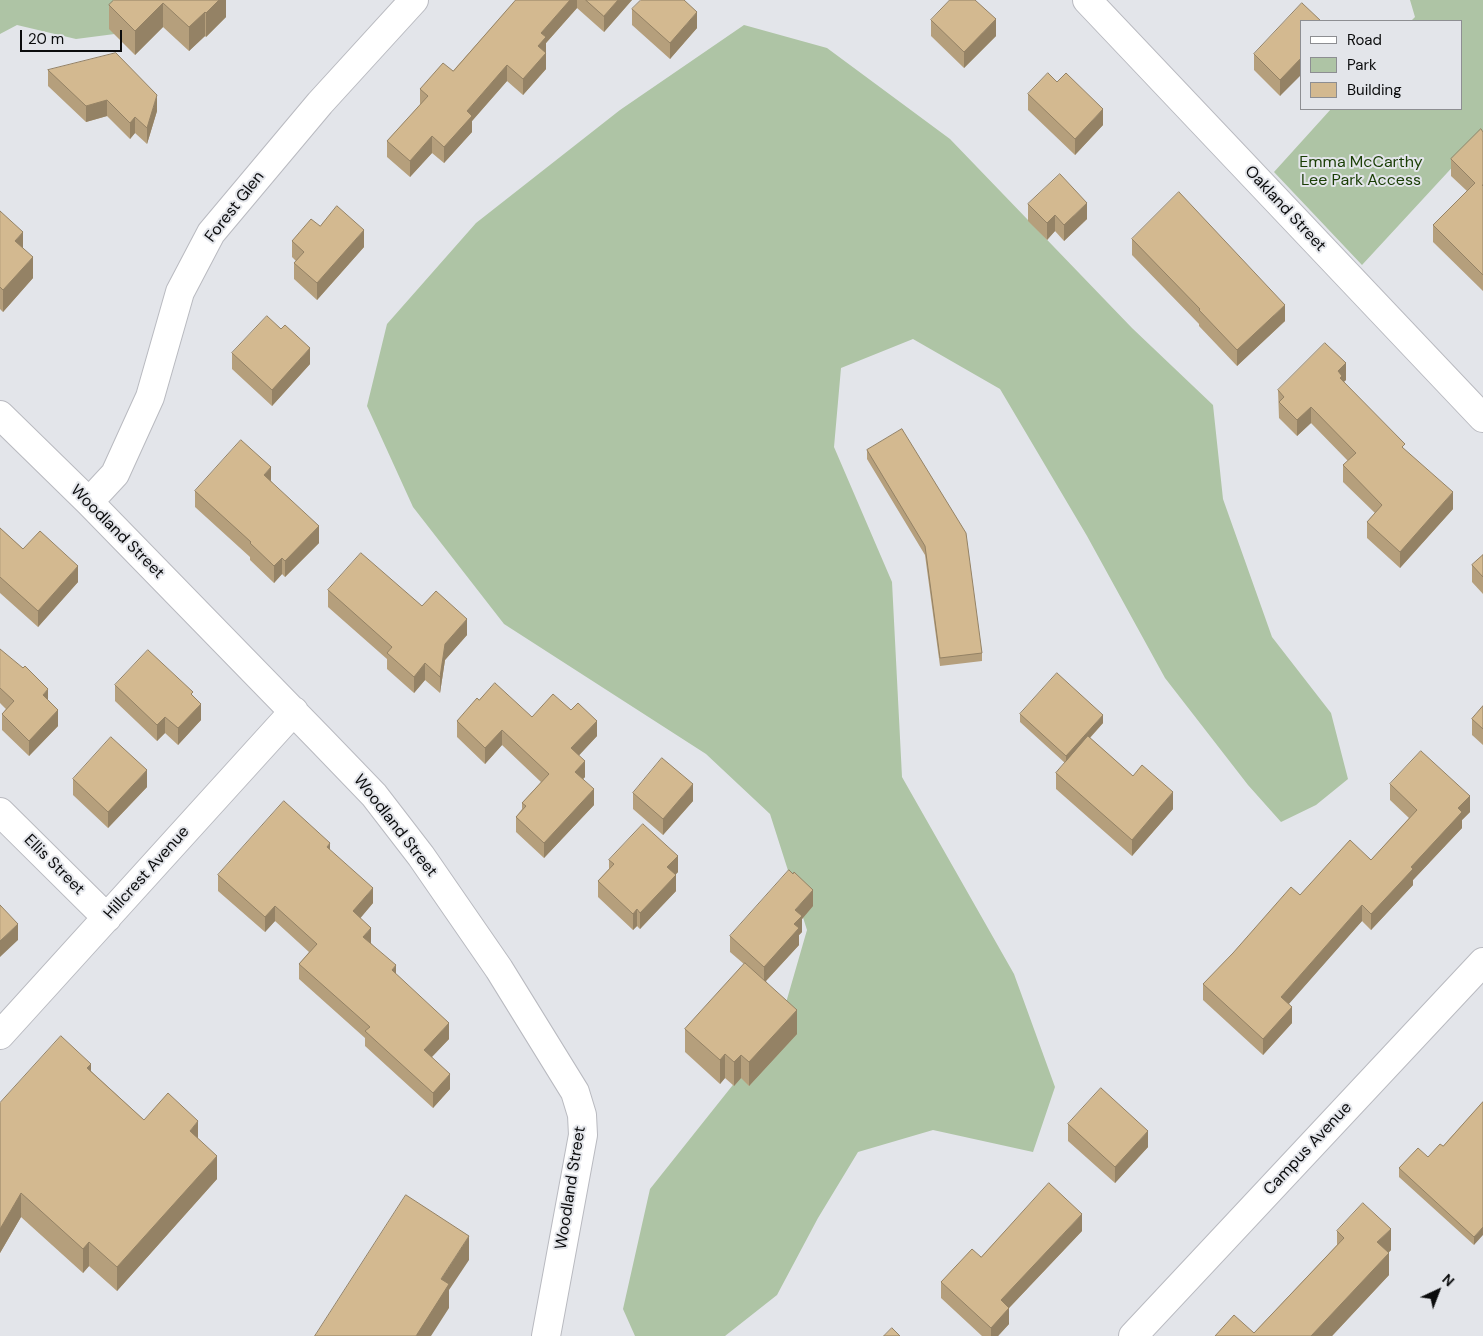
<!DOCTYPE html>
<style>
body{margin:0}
#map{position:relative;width:1483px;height:1336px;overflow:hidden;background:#e3e5ea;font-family:"DM Sans",sans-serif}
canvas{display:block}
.legend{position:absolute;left:1300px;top:20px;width:162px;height:90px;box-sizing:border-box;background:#e3e5ea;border:1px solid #8d8e92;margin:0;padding:6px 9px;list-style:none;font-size:15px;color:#0b0c0d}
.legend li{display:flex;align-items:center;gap:10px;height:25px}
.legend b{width:25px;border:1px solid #8d8e92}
.north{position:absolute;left:1413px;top:1266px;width:50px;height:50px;-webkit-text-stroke:4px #e3e5ea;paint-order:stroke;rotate:43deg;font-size:14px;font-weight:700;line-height:20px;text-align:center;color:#0b0c0d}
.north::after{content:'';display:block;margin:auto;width:18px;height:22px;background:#0b0c0d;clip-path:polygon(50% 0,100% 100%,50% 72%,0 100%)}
.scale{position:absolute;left:20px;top:30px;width:102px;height:22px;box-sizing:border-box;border:2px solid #0b0c0d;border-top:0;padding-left:6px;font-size:15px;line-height:18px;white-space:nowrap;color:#0b0c0d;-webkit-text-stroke:4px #e3e5ea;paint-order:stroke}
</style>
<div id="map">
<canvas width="1483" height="1336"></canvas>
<ul class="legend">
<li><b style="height:6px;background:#fff"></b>Road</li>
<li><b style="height:14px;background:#aec4a5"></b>Park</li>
<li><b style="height:14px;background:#d3b990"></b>Building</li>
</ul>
<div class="north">N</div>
<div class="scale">20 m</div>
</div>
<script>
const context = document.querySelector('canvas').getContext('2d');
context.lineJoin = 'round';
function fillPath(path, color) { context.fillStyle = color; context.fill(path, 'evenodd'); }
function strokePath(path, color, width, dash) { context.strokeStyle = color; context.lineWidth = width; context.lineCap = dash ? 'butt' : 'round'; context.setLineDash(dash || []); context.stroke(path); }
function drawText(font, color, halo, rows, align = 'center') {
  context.font = font + ' "DM Sans",sans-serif'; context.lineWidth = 4; context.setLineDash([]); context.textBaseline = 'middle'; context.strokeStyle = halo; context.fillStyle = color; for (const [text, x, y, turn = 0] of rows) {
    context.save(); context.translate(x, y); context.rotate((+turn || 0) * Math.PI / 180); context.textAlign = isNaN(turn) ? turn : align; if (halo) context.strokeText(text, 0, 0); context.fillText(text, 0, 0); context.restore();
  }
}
fillPath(new Path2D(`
 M0 0H174L161 28 76 39 17 25 0 34Z
 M1410 0H1483V134L1362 265 1274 172 1331 109H1462V21H1411L1415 17Z
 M744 25 827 48 950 139 1132 328 1213 405 1223 499 1272 637 1331 713 1348 779 1316 805 1281 822 1248 785 1165 678 1087 536 1000 389 913 339 841 368 834 447 892 582 902 777 1014 974 1055 1087 1033 1152 933 1130 858 1152 818 1218 777 1295 725 1336H635L623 1309 650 1189 779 1027 807 930 770 814 706 754 504 624 413 507 367 406 387 324 476 223 620 110Z`), '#aec4a5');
const minor = new Path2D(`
 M1087 0 1483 418
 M0 415 89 502 320 739 374 795 421 856 499 969 575 1092 582 1115 583 1135 546 1336
 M89 502 115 474 150 397 180 292 211 233 320 103 414 0
 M0 812 107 918
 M0 1035 294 711
 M1133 1336 1483 962`);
strokePath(minor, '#b9bac0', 30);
strokePath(minor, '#fff', 28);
fillPath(new Path2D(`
 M226 0V17L206 37 205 36 189 51 163 27 135 55 109 29V5Z
 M516 0H632L604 32 577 8 546 43V69L523 95 507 81 472 121V132L444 163 432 153 410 177 387 157V141L420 105V89L453 71Z
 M632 9 697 28 670 59 632 25Z
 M931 20 996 36 964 68 931 36Z
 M1321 21 1280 96 1254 70V54Z
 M48 70 157 111 147 144 135 133 130 139 107 116 86 122 48 86Z
 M1028 94 1103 125 1075 155 1028 110Z
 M1483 132V291L1433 242V225L1467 191 1451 176V159Z
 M1028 204 1087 219 1064 241 1055 231 1047 240 1028 221Z
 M0 211 23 248 33 278 3 312 0 309Z
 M320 226 364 247 317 300 294 279V263L296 261 292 257V241Z
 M1132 239 1285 321 1237 366 1199 326V324L1132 255Z
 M232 353 310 364 272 406 232 369Z
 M1346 380 1344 382 1405 450 1453 509 1400 568 1367 538V522L1375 513 1343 482V465L1348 461 1311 423 1297 436 1279 418 1278 390Z
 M902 429 982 653V661L940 666 925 555 867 459V450Z
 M271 481 319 543 285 577 282 574 274 583 250 560V557L195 507V491Z
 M0 528 23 549 78 582 38 627 0 593Z
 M1483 555V594L1472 582V565Z
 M328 590 422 606 467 635 445 660 440 693 425 680 414 693 387 669V659L328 607Z
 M0 649 48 701 58 726 29 756 2 730V714L6 709 0 703Z
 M115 685 193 696 201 720 178 745 165 733 157 741 115 701Z
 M479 700 532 717 597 736 579 755 585 777 583 779 594 805 544 858 516 832V817L522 809V803L541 782 502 745 485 764 457 737V721Z
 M1483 706V745L1472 735V719Z
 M1020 714 1103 723 1090 738 1133 776 1173 809 1132 856 1056 789V773L1065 763 1020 722Z
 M73 779 147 787 108 828 73 795Z
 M1390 784 1470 812 1462 820V828L1413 880V885L1371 930 1362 921 1288 1004 1292 1023 1263 1055 1203 1000V984L1300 895 1371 860 1409 818 1390 800Z
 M633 793 693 801 663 835 633 809Z
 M330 850 373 903 360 918 371 943 449 1039 432 1057 450 1089 433 1108 365 1046V1038L299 979V964L309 952 275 921 265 932 218 891V875Z
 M609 860 678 872 675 875 676 891 640 929 637 926 633 930 598 897V881L609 869Z
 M813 906 802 919V932L799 935V945L766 981 797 1034 749 1086 741 1078 734 1086 725 1078 720 1084 685 1052V1029L744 964 730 952V936Z
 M91 1071 144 1120 198 1139 217 1179 117 1291 89 1266 83 1273 21 1217 0 1253V1103Z
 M1483 1102 1474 1245 1399 1177V1168L1428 1157 1443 1146Z
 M1068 1124 1148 1147 1115 1183 1068 1141Z
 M1082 1231 1009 1308V1324L998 1336H982L941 1298V1282L981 1257Z
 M1337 1231 1391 1250 1389 1252V1275L1332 1336H1215L1254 1333 1337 1245Z`), '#b59f7c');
fillPath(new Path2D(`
 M219 0H226V17L206 37V13Z
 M570 0H577V8L546 43V69L523 95V79L538 46 541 33Z
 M618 0H632L604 32V16Z
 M163 3V27L135 55V31Z
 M205 12V36L189 51V27Z
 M697 12V28L670 59V43Z
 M996 19V36L964 68V52Z
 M1302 57V74L1280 96V80Z
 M507 65V81L472 121V132L444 163V147L467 111Z
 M157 95V111L147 144V128Z
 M107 100V116L86 122V106Z
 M1103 109V125L1075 155V139Z
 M135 117V133L130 139V123Z
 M432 136V153L410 177V161Z
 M1087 203V219L1064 241V225Z
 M1055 215V231L1047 240V223Z
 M364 230V247L317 300V283Z
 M23 232V254L15 241Z
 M33 257V278L3 312V290Z
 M1285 305V321L1237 366V350Z
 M310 348V364L272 406V390Z
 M1346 363V380L1342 383 1338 371Z
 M1311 407V423L1297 436V420Z
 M271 467V484L264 475Z
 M1453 492V509L1400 568V552Z
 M319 526V543L285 577V561Z
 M282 558V574L274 583V566Z
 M78 566V582L38 627V611Z
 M467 619V635L445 660 440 693V677L445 644Z
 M425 663V680L414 693V677Z
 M48 689V705L43 695Z
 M201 704V720L178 745V728Z
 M58 710V726L29 756V741Z
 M1103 715V723L1066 764V756Z
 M165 717V733L157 741V725Z
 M597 721V736L571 764V748Z
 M502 730V745L485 764V748Z
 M585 761V777L575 787V772Z
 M147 770V787L108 828V812Z
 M693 784V801L663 835V819Z
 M594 789V805L544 858V843Z
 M1173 792V809L1132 856V840Z
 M1470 796V812L1462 820V828L1413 880V885L1371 930V914L1458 808Z
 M330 843V858L327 847Z
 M678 856V872L667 883V867Z
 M676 875V891L640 929V913Z
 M373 888V903L353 927V911Z
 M813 890V906L802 919V932L799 935V945L764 983V967L794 924 795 910Z
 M1362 905V921L1281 1013V997Z
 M275 906V921L265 932V917Z
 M637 909V926L633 930V914Z
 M18 924V940L0 957V941Z
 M371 928V943L363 952V937Z
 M396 965V981L392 970Z
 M1292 1007V1023L1263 1055V1039Z
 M797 1010V1034L749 1086V1062Z
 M449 1023V1039L424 1065V1050Z
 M725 1054V1078L720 1084V1060Z
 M741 1055V1078L734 1086V1062Z
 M91 1064V1088L87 1068Z
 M450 1074V1089L433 1108V1093Z
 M198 1121V1145L190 1131Z
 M1148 1131V1147L1115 1183V1167Z
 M217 1156V1179L117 1291V1267Z
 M21 1193V1217L0 1253V1229Z
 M1082 1214V1231L1009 1308V1324L998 1336H991V1328L1001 1300Z
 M1483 1227V1235L1474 1245V1237Z
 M1391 1229V1250L1377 1264V1242Z
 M469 1236V1260L449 1290V1308L431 1336H416L441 1279Z
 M89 1242V1266L83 1273V1249Z
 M1389 1253V1275L1332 1336H1311Z`), '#948265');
const building = new Path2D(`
 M114 0H219L206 13 205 12 189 27 163 3 135 31 109 5Z
 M516 0H570L541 33 546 37 538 46 546 53 523 79 507 65 467 111 472 116 444 147 432 136 410 161 387 141 428 96 420 89 443 63 453 71Z
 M586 0H618L604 16Z
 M641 0H684L697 12 670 43 632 9Z
 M950 0H975L996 19 964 52 931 20Z
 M1302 3 1321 21H1302V57L1280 80 1254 54Z
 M116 53 157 95 147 128 135 117 130 123 107 100 86 106 48 70Z
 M1048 73 1057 82 1066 73 1103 109 1075 139 1028 94Z
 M1481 129 1483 132V185H1482L1483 186V275L1433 225 1475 183 1451 159Z
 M1060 174 1087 203 1064 225 1055 215 1047 223 1028 204Z
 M1179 192 1285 305 1237 350 1199 310 1200 309 1132 239Z
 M337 206 364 230 317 283 294 263 304 252 292 241 311 219 320 226Z
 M0 211 23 232 15 241 33 257 3 290 0 287Z
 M267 316 281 329 285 325 310 348 272 390 232 353Z
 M1325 343 1346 363 1338 371 1342 376 1340 378 1405 444 1402 447 1453 492 1400 552 1367 522 1382 505 1343 465 1356 453 1311 407 1297 420 1279 402 1284 397 1278 390Z
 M902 429 966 533 982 653 940 658 925 546 867 450Z
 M241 440 271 467 264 475 319 526 285 561 282 558 274 566 250 543 251 542 195 491Z
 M0 528 23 549 40 531 78 566 38 611 0 577Z
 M361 553 422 606 436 591 467 619 445 644 440 677 425 663 414 677 387 653 392 647 328 590Z
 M1483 555V577L1472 565Z
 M0 649 23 668 25 666 48 689 43 695 58 710 29 741 2 714 14 701 0 688Z
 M148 650 193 692 191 694 201 704 178 728 165 717 157 725 115 685Z
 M1057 673 1103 715 1066 756 1020 714Z
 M495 683 532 717 553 694 571 710 578 703 597 721 571 748 585 761 575 772 594 789 544 843 516 817 526 806 522 803 549 774 502 730 485 748 457 721 477 698 479 700Z
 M1483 706V729L1472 719Z
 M1088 736 1133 776 1142 765 1173 792 1132 840 1056 773Z
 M111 737 147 770 108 812 73 779Z
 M1421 751 1470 796 1458 808 1462 812 1411 867 1413 869 1371 914 1362 905 1281 997 1292 1007 1263 1039 1203 984 1233 953 1291 887 1300 895 1350 840 1371 860 1417 810 1390 784Z
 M662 758 693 784 663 819 633 793Z
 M284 801 330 843 327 847 373 888 353 911 371 928 363 937 396 965 392 970 449 1023 424 1050 450 1074 433 1093 365 1031 370 1027 299 964 317 944 275 906 265 917 218 875Z
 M643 824 678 856 667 867 676 875 640 913 637 909 633 914 598 881 614 864 609 860Z
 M789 870 793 874 794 872 813 890 795 910 802 916 794 924 799 928 764 967 730 936Z
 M0 905 18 924 0 941Z
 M745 963 797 1010 749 1062 741 1055 734 1062 725 1054 720 1060 685 1029Z
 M61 1036 91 1064 87 1068 144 1120 168 1093 198 1121 190 1131 217 1156 117 1267 89 1242 83 1249 21 1193 0 1229V1103Z
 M1101 1088 1148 1131 1115 1167 1068 1124Z
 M1483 1102V1227L1474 1237 1399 1168 1418 1148 1428 1157 1440 1144 1443 1146Z
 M1049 1183 1082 1214 1001 1300 1009 1308 991 1328 941 1282 972 1249 981 1257Z
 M406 1195 469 1236 441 1279 449 1284 416 1336H315Z
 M1363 1203 1391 1229 1377 1242 1389 1253 1311 1336H1215L1234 1315 1254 1333 1344 1238 1337 1231Z
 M892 1328 900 1336H884Z`);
fillPath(building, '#d3b990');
strokePath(building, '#948265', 1);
drawText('16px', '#193d04', '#e3e5ea', [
 ["Emma McCarthy",1361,163],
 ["Lee Park Access",1361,181]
]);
drawText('16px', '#0b0c0d', '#e3e5ea', [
 ["Forest Glen",235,207,-52],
 ["Oakland Street",1285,209,47],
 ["Woodland Street",117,532,45],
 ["Woodland Street",395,826,52],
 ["Ellis Street",54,865,45],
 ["Hillcrest Avenue",147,873,-48],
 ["Campus Avenue",1308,1149,-47],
 ["Woodland Street",571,1188,-81]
]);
</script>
